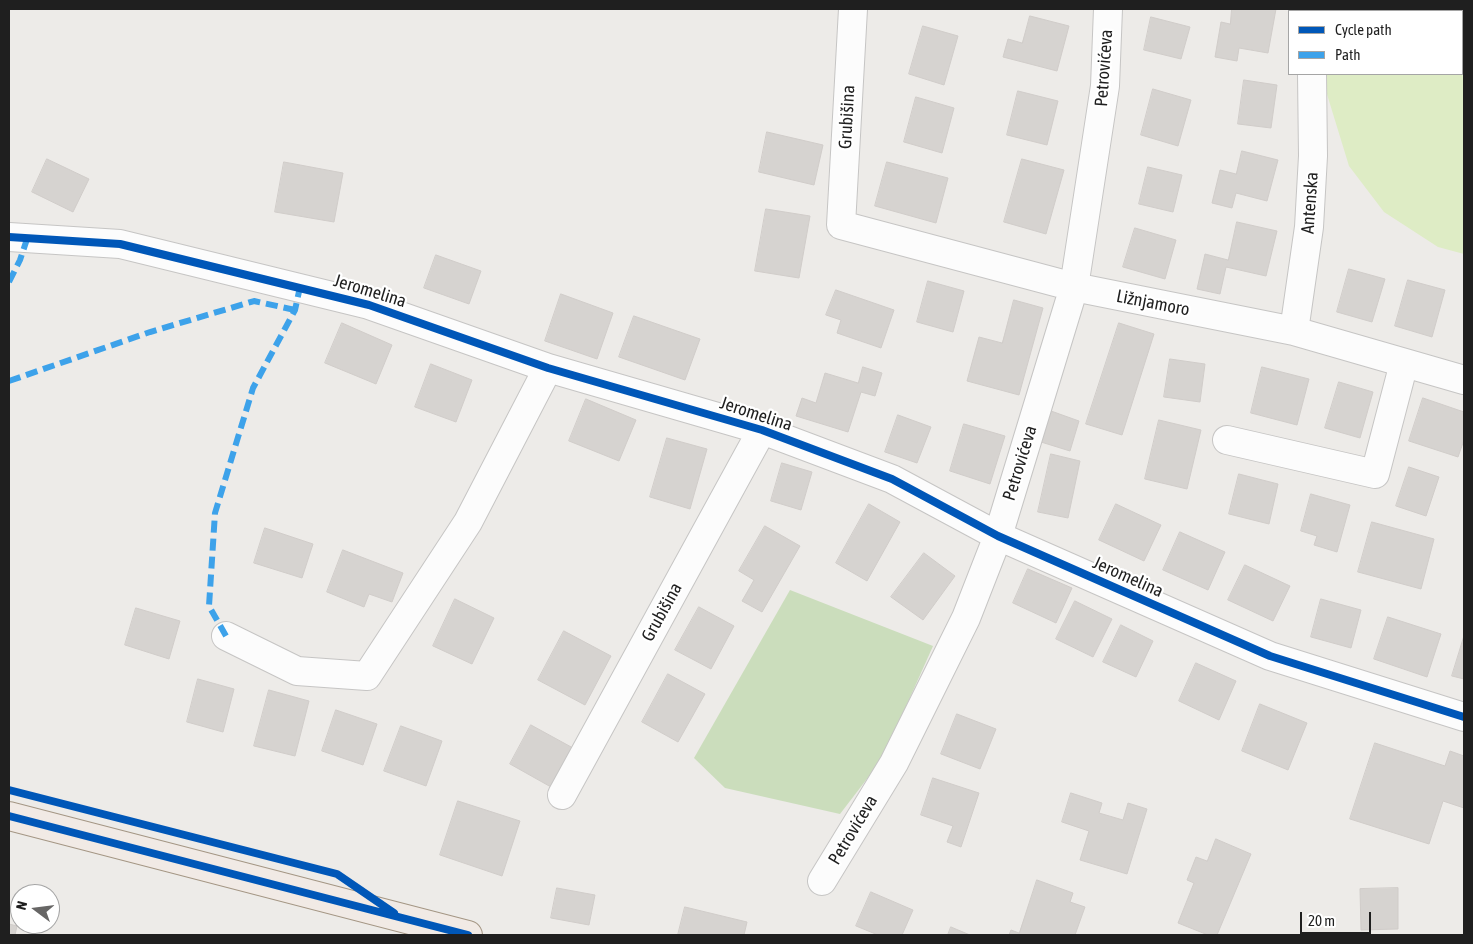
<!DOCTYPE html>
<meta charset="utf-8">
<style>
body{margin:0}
#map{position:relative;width:1473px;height:944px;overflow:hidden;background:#edebe8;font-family:"Asap Condensed",sans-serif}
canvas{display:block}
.frame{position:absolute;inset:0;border:10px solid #1f1f1f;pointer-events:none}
.legend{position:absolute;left:1288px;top:10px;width:175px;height:65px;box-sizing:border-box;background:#fff;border:1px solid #a5a5a5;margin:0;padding:6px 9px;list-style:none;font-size:15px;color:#1f1f1f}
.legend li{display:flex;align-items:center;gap:10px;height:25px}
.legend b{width:25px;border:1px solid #a5a5a5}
.north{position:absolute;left:10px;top:884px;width:50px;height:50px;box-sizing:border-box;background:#fff;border:1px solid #a5a5a5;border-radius:50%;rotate:285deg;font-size:14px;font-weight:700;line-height:20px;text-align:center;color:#1f1f1f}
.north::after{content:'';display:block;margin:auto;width:18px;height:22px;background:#676665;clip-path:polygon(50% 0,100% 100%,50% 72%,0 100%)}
.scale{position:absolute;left:1300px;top:912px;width:71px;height:22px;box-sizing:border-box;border:2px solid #1f1f1f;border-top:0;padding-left:6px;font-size:15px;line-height:18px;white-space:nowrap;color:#1f1f1f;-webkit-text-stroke:4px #fff;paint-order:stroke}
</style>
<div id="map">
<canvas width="1473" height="944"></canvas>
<div class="frame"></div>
<ul class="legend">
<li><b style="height:6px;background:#0057b8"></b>Cycle path</li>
<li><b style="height:6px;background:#3da2ea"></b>Path</li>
</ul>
<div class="north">N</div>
<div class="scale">20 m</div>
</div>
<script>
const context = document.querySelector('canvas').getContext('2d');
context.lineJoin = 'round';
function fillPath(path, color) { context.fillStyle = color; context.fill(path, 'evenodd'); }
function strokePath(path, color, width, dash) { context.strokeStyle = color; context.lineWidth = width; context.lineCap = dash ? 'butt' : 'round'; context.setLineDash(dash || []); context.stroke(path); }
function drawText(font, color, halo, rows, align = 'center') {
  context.font = font + ' "Asap Condensed",sans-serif'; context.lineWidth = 4.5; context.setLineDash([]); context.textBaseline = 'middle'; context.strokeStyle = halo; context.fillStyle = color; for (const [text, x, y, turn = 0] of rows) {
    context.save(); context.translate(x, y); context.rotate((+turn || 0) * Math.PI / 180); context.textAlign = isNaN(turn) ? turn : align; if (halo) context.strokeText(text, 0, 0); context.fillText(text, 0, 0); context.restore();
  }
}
fillPath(new Path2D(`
 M1336 9H1464V254L1438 247 1384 212 1349 166 1326 91V74H1462V11H1335Z`), '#deecc5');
fillPath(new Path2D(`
 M790 590 933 646 883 758 840 814 725 788 694 758Z`), '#cbddbc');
const building = new Path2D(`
 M1232 9H1276L1268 53 1239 48 1237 61 1215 57 1221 22 1230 24Z
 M1030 16 1069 26 1057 71 1003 57 1008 39 1022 43Z
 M1151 17 1190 27 1181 59 1144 50Z
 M923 26 958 36 944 85 909 74Z
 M1244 80 1277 85 1271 128 1238 124Z
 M1153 89 1191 100 1178 146 1141 135Z
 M1018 91 1058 101 1047 145 1007 135Z
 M916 97 954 108 942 153 904 142Z
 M767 132 823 145 814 185 759 172Z
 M1242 151 1278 160 1267 201 1236 193 1232 208 1212 203 1220 170 1236 174Z
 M47 159 89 179 73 212 32 192Z
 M1022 159 1064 170 1046 234 1004 222Z
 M284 162 343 173 334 222 275 212Z
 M887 162 948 178 936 223 875 206Z
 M1148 167 1182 175 1173 212 1139 204Z
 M766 209 810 216 799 278 755 271Z
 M1237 222 1277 231 1266 276 1226 267 1220 294 1197 289 1205 254 1228 260Z
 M1135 228 1176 240 1165 279 1123 267Z
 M436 255 481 271 469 304 424 288Z
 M1349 269 1385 279 1372 322 1337 312Z
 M1408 280 1445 290 1432 337 1395 326Z
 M928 281 964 291 953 332 917 322Z
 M836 290 894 310 881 348 837 333 841 320 826 315Z
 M561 294 613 313 597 359 545 341Z
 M1014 300 1043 308 1019 395 967 381 979 337 1002 343Z
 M634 316 700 339 685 380 619 357Z
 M342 323 392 345 376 384 325 363Z
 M1119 323 1154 334 1122 435 1086 424Z
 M1170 359 1205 364 1200 402 1164 397Z
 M431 364 472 380 456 422 415 407Z
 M863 367 882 373 875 396 861 392 848 432 796 416 802 398 816 403 825 373 858 383Z
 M1262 367 1309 379 1297 425 1251 413Z
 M1339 382 1373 392 1360 438 1325 428Z
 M1423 398 1464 412V440L1458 457 1409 441Z
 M586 399 636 420 619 461 569 441Z
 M1051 411 1079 421 1070 451 1041 442Z
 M898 415 931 427 917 463 885 452Z
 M1159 420 1201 430 1187 489 1145 479Z
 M964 424 1005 436 990 484 950 471Z
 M667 438 707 449 690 509 650 497Z
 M1051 454 1080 461 1068 518 1038 512Z
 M782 463 812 472 801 510 771 501Z
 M1409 467 1439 477 1426 516 1396 506Z
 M1239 474 1278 484 1269 524 1229 514Z
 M1311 494 1350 505 1337 552 1314 545 1317 536 1301 531Z
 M869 504 900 522 867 581 836 563Z
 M1116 504 1161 525 1144 561 1099 540Z
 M1372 522 1434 539 1421 589 1358 572Z
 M765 526 800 546 762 612 742 601 754 580 739 571Z
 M265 528 313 544 302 578 254 563Z
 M1180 532 1225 552 1208 590 1163 570Z
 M343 550 403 573 392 602 369 594 364 607 327 592Z
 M924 553 955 576 923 620 891 597Z
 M1245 565 1290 586 1273 621 1228 600Z
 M1028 569 1072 588 1056 623 1013 603Z
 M455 599 494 618 472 664 433 646Z
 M1321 599 1361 610 1351 648 1311 637Z
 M1075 601 1112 619 1093 657 1056 639Z
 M699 607 734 626 711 669 675 650Z
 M136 608 180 621 169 659 125 645Z
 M1388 617 1441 634 1427 677 1374 659Z
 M1121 625 1153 641 1136 677 1103 662Z
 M564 631 611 656 585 705 538 680Z
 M1464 636V679L1452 676Z
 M1196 663 1236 681 1219 720 1179 701Z
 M668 674 705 694 678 742 642 722Z
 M198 679 234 689 223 732 187 722Z
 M269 690 309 701 295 756 254 746Z
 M1260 704 1307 723 1288 770 1242 751Z
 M336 710 377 724 363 765 322 751Z
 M957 714 996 729 980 769 941 754Z
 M531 725 573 748 551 787 510 764Z
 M401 726 442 741 426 786 384 771Z
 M1375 743 1445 766 1450 751 1464 756V808L1443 801 1429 844 1350 819Z
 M933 778 979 793 961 847 947 842 953 826 921 815Z
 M1071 793 1102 803 1099 813 1123 820 1128 803 1147 809 1127 874 1080 860 1089 831 1062 822Z
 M458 801 520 821 502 876 440 855Z
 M1216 839 1251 854 1217 935H1208L1178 923 1194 883 1187 880 1196 857 1207 861Z
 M1037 880 1073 893 1070 902 1085 907 1075 935H1009L1011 930 1019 933Z
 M557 888 595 895 589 925 551 918Z
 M1398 888V929L1361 930 1360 889Z
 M871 892 913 910 902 935H878L856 926Z
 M685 907 747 922 744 935H678Z
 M9 924 17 926 15 935H9Z
 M951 927 970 935H948Z`);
fillPath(building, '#d6d3d0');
strokePath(building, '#d0ccc9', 1);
const minor = new Path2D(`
 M853 9 841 225 1074 287 1294 331 1464 380
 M1313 11V9
 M9 237 120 244 369 305 548 368 762 430 892 479 998 536 1270 656 1464 717
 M1294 331 1309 227 1313 156 1312 74
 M1227 440 1375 474 1404 363
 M226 636 297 671 367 676 468 522 548 368
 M562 795 762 430
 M822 881 894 763 966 618 998 536 1074 287 1105 86 1108 9`);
const major = new Path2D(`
 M9 816 468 935`);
strokePath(minor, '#c6c5c4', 30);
strokePath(major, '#a49684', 30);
strokePath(minor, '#fcfcfc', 28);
strokePath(major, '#f1eae5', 28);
strokePath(new Path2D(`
 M9 282 20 260 27 239
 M9 381 150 332 254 301 295 310
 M226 636 209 606 215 513 253 388 295 310 300 287`), '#3da2ea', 6, [12, 6]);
strokePath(new Path2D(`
 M9 237 120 244 369 305 548 368 762 430 892 479 998 536 1270 656 1464 717
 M9 790 337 874 394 913
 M9 816 468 935`), '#0057b8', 8);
drawText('18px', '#1f1f1f', '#fff', [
 ["Petrovićeva",1104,68,-86],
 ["Grubišina",847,117,-87],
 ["Antenska",1310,203,-86],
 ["Jeromelina",370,291,17],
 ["Ližnjamoro",1153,303,11],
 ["Jeromelina",756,414,18],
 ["Petrovićeva",1020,463,-73],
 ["Jeromelina",1128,577,24],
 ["Grubišina",662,612,-61],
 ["Petrovićeva",853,830,-59]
]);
</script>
